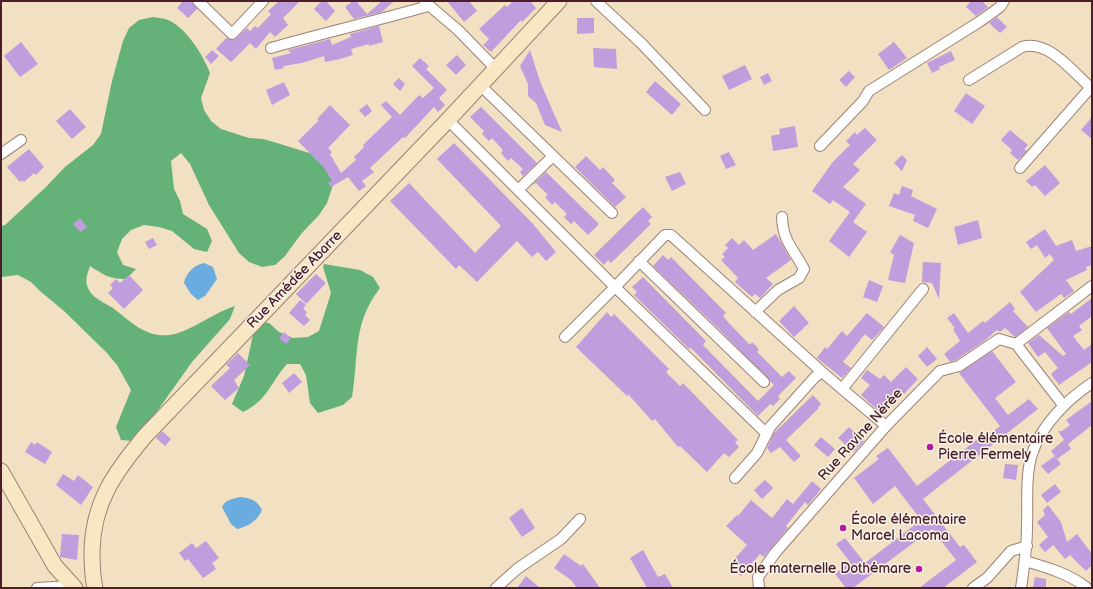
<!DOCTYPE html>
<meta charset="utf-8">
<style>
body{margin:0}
#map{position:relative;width:1093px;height:589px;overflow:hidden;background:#f1e0c2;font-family:"Balsamiq Sans",sans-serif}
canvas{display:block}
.frame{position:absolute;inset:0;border:2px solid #4a1f2b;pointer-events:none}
</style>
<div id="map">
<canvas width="1093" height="589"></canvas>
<div class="frame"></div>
</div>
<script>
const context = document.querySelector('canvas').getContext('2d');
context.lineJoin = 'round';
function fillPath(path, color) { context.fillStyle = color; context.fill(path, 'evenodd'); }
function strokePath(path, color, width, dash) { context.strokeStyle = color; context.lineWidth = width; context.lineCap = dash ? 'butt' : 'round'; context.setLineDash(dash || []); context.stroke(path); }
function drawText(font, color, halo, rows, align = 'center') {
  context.font = font + ' "Balsamiq Sans",sans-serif'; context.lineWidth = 3; context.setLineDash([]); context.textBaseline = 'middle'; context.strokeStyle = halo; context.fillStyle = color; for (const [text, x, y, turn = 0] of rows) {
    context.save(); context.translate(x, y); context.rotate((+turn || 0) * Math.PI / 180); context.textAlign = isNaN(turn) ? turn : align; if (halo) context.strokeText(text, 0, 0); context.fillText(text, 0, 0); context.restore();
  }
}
fillPath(new Path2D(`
 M153 17C157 18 162 18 165 19 184 24 204 56 210 73L201 98 204 110 211 121 221 129 249 138 263 139 277 143 319 156 337 173 327 203 319 215 301 234 285 256 275 265 262 267 249 262 239 253 209 205 190 164 181 153 171 161 174 189 180 201 183 214 207 229 212 241 207 252 194 249 172 231 159 227 144 225 131 230 122 239 117 252 123 265 136 269 126 279C109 279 104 275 90 266 87 275 84 281 89 290 94 299 105 303 113 308 131 322 146 338 170 335 190 332 213 313 235 306L230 319 192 362 143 431 134 441 121 440 116 427 131 390 117 365 107 353 64 311 40 291 31 282 18 275 1 277V226L5 225 46 187 65 167 93 145 101 134 112 81 123 41 129 28 139 20Z
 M324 264 360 270 373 277 380 288C352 324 359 356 352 397L343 405 318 413 310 403 306 375 300 364H287C270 383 268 400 243 412L232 404 244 376 256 321 269 323 279 332 293 338 308 337 319 331 331 293 323 267Z`), '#64b17a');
fillPath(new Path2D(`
 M204 263 213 267 217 279 205 296 198 300 191 294 184 283C186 273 194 265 204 263Z
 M240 497C251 498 257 500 262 510 258 520 248 527 237 529L231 524 222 507C226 499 233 499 240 497Z`), '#6aacdf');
fillPath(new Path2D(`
 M183 1H192L197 9 188 18 177 8Z
 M279 1H300L283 18 288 25 275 37 270 32 256 49 250 43 231 62 216 49 226 38 234 40 247 28 250 31 255 26 258 28 271 14 268 11Z
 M322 1H326L335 11 326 21 314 9Z
 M353 1H356L367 14 382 1H394L382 12 354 19 345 7Z
 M447 1H469L477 11 464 22Z
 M513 1H530L536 8 522 22 521 20 491 52 483 45 489 39 479 29 505 5 507 7Z
 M971 1H982L988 7 976 16 966 7Z
 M997 17 1007 27 1000 33 989 23Z
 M577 18H594V33L577 34Z
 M379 26 383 42 369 46V44L351 49 353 55 340 59 325 62 324 56 302 63 283 66 284 68 275 70 272 58 291 53 288 50 330 39 332 45 351 37 350 34Z
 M21 42 38 64 20 77 4 56Z
 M894 42 907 58 889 70 878 54Z
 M593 48 616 49 617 69 594 67Z
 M212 50 219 56 211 64 205 57Z
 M530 50 541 84 562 132 545 125 536 103 528 96V84L520 66Z
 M951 51 955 60 939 67 940 69 932 73 927 63Z
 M457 55 466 65 456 75 446 65Z
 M420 58 429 66 426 69 447 90 439 98 445 105 438 112 434 107 405 138 403 137 370 168 374 172 362 181 366 186 359 191 348 177 331 187 328 183 332 181 325 169 298 141 319 120 317 119 330 105 350 125 328 148 332 152 330 154 341 173 356 160 354 157 364 147 363 145 392 117 381 105 386 101 400 115 419 95 423 98 434 88 412 66Z
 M745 65 752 79 729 90 722 76Z
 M849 71 855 77 846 87 839 80Z
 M768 73 772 81 764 85 760 77Z
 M399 78 405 84 400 91 393 84Z
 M655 81 681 104 672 115 646 92Z
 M284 82 290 95 272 105 266 90Z
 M966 93 985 106 972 124 954 111Z
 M367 104 372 111 365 117 359 110Z
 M481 107 537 163 523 176 520 172 523 169 511 158 508 161 501 153 503 150 492 138 489 141 482 134 484 131 470 117Z
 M70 109 86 127 72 139 56 121Z
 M1092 117V139L1081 130Z
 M795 126 798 147 773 151 771 136 780 134 779 129Z
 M865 128 877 140 853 164 860 170 843 187 866 204 853 222 867 232 849 257 829 241 850 212 833 200 830 204 812 191 832 163 850 145 846 141 855 132 857 135Z
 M1010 130 1028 145 1024 149 1027 151 1018 160 1010 153 1012 150 1001 140Z
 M454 143 533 224 556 252 546 261 538 252 532 257 517 241 477 282 459 265 456 269 390 201 409 183 475 253 501 226 437 159Z
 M29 149 44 167 36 175 34 173 24 182 22 180 20 182 7 167Z
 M729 152 736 165 726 169 720 156Z
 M902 155 907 160 902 171 894 163Z
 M586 156 600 170 603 167 615 180 612 183 626 197 615 207 575 167Z
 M1045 165 1060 183 1045 196 1035 185 1032 187 1026 181Z
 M546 172 599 224 588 235 574 221 571 224 564 217 567 214 555 202 552 205 545 197 548 195 536 183 532 185Z
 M680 172 686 184 672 191 665 177Z
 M902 186 913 190 911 196 937 209 928 228 913 221 915 215 889 206 894 193 899 195Z
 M643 207 652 217 648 221 651 224 611 263 608 260 604 265 594 255Z
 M80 218 87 227 80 232 73 224Z
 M978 220 982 238 958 245 954 227Z
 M1045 229 1056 246 1072 240 1076 251 1092 246V265L1086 267 1087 270 1066 280 1074 291 1064 298 1061 294 1036 312 1020 292 1054 260 1050 254 1045 258 1037 245 1031 249 1026 242Z
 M776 234 791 260 766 278 773 284 760 298 755 294 752 297 735 282 738 278 721 260 725 257 722 254 728 248 725 245 732 238 739 245 744 240 753 250Z
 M900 235 914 243 905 283 888 280 894 255 890 252Z
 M153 238 157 245 149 249 145 242Z
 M663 255 668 260 671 257 726 313 723 316 727 321 750 345 752 342 756 346 759 350 757 352 782 377 789 371 796 378 778 396 780 399 773 406 770 404 758 416 691 348 689 349 634 295 637 292 632 287 643 277 706 341 703 345 758 401 774 385 719 329 653 266Z
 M923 262 941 263 939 299 932 283 922 282Z
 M316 274 326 283 306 304 296 294Z
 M129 275 143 290 124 309 108 293 113 288 110 285 116 279 120 283Z
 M869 280 883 286 877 302 863 297Z
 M1092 298V316L1079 326 1082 330 1073 336 1084 350 1092 344V362L1059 385 1051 374 1058 368 1045 352 1038 357 1028 343 1039 335 1063 356 1066 354 1047 328 1069 312 1071 314Z
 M300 300 306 305 303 309 307 312 305 315 310 320 304 326 289 313Z
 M1010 302 1015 309 1013 311 1028 327 1015 337 1005 328 1000 332 997 330 984 341 956 360 950 362 944 354 960 341 953 329 955 328 947 318 954 313 968 333 983 321 985 323Z
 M794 306 809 323 794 337 779 321Z
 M607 312 611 317 614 314 669 369 666 372 680 386 683 383 738 440 735 442 739 447 729 457 724 453 707 472 680 446 678 447 655 419 652 421 628 394 627 396 576 347Z
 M867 313 884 327 872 340 865 334 843 362 851 368 842 378 817 358 825 347 827 349 842 331 847 336Z
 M284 332 291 338 286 344 279 338Z
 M927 347 937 359 927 367 918 356Z
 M992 351 1016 382 995 398 1008 415 1029 399 1038 409 923 499 960 547 964 545 977 562 943 588H919L956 560 932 529 853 588H846L835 574 850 562 836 544 845 538 865 563 921 520 895 486 873 504 854 478 879 459 876 456 888 448 917 486 983 435 986 437 1000 426 959 373Z
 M238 353 250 365 234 380 239 388 225 400 211 386 230 368 226 365Z
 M906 367 918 379 904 394 902 392 882 414 861 395 870 385 861 378 867 370 880 379 884 375 891 382Z
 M294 373 302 382 289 393 282 383Z
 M813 395 821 404 818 407 819 408 786 440 801 456 794 462 780 447 771 453 767 448 774 433Z
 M1092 401V425L1068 444 1071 449 1057 459 1051 451 1064 440 1058 431H1062L1070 425 1066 420Z
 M849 427 864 441 854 452 838 438Z
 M162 431 171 439 165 446 156 438Z
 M821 437 835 449 828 457 814 445Z
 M31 442 35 445 37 442 52 452 45 464 25 452Z
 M1055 456 1061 464 1048 474 1041 466Z
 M1005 464 1018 465 1016 480 1003 478Z
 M63 474 74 481 78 475 93 487 81 505 56 485Z
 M765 480 773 488 762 499 754 490Z
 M812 481 821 489 808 505 805 502 786 526 788 528 764 557 760 554 741 576 729 565 747 545 726 526 737 515 738 516 751 500 772 518 787 499 793 504Z
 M1055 484 1061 492 1047 503 1041 495Z
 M1048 505 1061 522 1067 542 1077 534 1092 554V565L1086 571 1070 555 1065 559 1053 545 1045 552 1039 545 1048 537 1037 522 1045 515 1043 510Z
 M522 508 535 528 522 537 509 518Z
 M62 534 79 535 77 560 60 557Z
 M206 541 219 558 212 563 216 569 203 578 188 559 185 561 179 553 192 543 196 548Z
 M643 550 658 577 665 574 673 588H647L630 558Z
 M564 554 581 566 583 564 600 588H577L571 580 554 568Z
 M526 576 540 588H517Z
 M1035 577 1046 579V588H1033Z`), '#c09ddd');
const street = new Path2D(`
 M198 1 232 34 263 1
 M596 1 641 43 705 110
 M425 2 458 30 496 69
 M271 48C323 33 376 21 428 6
 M969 80 1022 47C1048 39 1073 72 1091 88
 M480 85 612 213
 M448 120 615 287 665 235H671L822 372 886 426
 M820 146 863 101 869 91 979 22 1000 7 1004 1
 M1 154 21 140
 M1020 168 1092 86
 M518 190 553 156
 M639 261 764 382
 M755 312 778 290 799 278 804 269C793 248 783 242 782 217
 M565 337 615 287 767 434
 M842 389 923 289
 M1063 405 1016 344 1092 286
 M735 478 757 453 770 427 815 377 822 372
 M1025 561C1046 567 1070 574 1087 588
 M37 588 72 586
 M496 588 517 569 561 539 580 519
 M759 588 758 577 775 553 886 426 940 371 959 366 999 339 1016 344
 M973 588 987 578 1011 551 1027 546
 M1021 588C1024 568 1027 548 1027 527 1028 503 1025 477 1032 454 1041 425 1068 399 1092 383`);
const secondary = new Path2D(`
 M1 471 55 566 75 588
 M95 588C92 576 92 563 92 551 93 502 115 472 145 436L448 120 559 1`);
strokePath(street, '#9e8076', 12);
strokePath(secondary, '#9e8076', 17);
strokePath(street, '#fff', 10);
strokePath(secondary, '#f7e8c3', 15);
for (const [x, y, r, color] of [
 [930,447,4,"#b5179e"],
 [843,528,4,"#b5179e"],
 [919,569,4,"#b5179e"]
]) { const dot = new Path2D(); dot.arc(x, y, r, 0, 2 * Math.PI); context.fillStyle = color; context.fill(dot); strokePath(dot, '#f7f3e8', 1.5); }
drawText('14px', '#4a1f2b', '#f7f3e8', [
 ["Rue Amédée Abarre",295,280,-46],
 ["Rue Ravine Nérée",861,435,-48]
]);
drawText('14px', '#4a1f2b', '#f7f3e8', [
 ["École élémentaire",938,439],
 ["Pierre Fermely",938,455],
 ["École élémentaire",851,520],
 ["Marcel Lacoma",851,536],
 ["École maternelle Dothémare",911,569,"right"]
], 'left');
</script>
